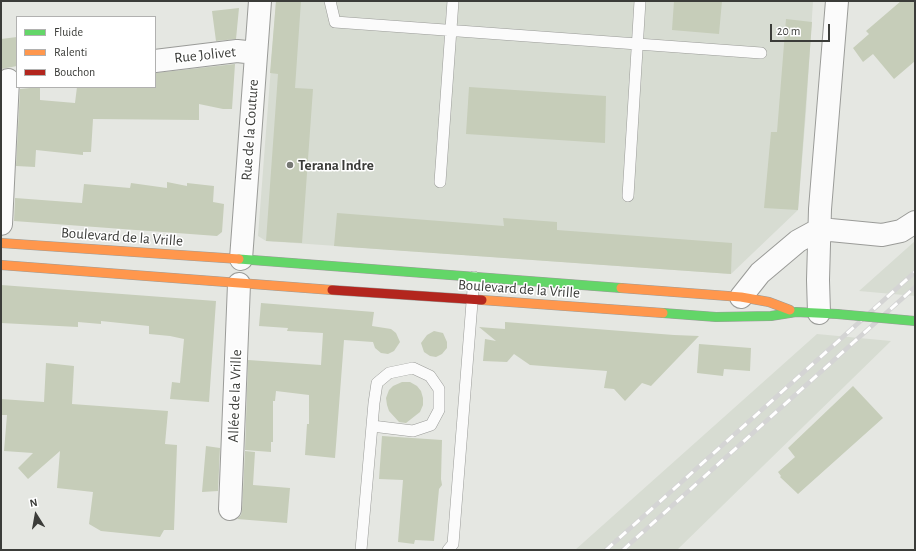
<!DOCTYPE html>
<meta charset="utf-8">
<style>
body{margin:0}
#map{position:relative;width:916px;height:551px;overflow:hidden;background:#e5e7e2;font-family:"Alegreya Sans",sans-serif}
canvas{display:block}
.frame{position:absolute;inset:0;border:2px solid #3b3c39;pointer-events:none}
.legend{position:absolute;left:16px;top:16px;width:140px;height:72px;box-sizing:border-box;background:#fff;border:1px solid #b1b1b0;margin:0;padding:5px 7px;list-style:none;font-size:12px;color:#3b3c39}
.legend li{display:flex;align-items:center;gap:8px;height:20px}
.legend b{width:20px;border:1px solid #b1b1b0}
.north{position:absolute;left:16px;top:495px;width:40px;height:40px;-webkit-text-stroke:3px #fff;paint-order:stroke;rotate:349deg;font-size:11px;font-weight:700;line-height:16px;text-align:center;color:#3b3c39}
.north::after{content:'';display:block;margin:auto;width:14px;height:18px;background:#3b3c39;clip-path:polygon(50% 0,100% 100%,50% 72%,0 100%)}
.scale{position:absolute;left:770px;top:24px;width:60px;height:18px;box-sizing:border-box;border:2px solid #3b3c39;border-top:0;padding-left:5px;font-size:12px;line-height:14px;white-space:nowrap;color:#3b3c39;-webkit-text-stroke:3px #fff;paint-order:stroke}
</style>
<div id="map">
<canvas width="916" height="551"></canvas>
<div class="frame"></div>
<ul class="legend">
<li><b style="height:5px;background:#63d668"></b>Fluide</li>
<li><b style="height:5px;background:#ff974d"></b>Ralenti</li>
<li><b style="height:5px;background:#b3261e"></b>Bouchon</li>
</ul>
<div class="north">N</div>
<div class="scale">20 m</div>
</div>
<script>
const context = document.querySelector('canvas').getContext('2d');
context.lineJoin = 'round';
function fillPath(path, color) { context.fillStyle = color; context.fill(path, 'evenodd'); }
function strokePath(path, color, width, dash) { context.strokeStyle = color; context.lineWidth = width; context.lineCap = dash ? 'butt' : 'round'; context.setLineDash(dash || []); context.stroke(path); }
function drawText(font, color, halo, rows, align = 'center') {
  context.font = font + ' "Alegreya Sans",sans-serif'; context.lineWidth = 3; context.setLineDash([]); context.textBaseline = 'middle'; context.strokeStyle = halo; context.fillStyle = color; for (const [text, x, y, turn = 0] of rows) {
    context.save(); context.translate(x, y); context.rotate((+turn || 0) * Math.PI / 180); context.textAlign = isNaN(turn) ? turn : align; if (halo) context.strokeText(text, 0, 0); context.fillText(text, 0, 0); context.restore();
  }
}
fillPath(new Path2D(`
 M276 1H813L806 112 798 210 731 274 266 241 258 236Z
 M915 241V296L859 291Z
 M817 334 891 341 677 550H575Z`), '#d7dcd2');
fillPath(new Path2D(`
 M276 1H301L295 88 313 89 302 243 266 241 278 74 270 73Z
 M674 1H722L719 34 672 30Z
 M901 1H915V61L894 79 873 54 863 62 853 48 869 34 866 31Z
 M239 8 236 39 216 41 212 11Z
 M786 19 812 22 798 210 764 208 771 132H777Z
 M17 37V66L1 69V39Z
 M235 64 232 109H223L199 104V120L93 119 91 152H83V155L36 150 35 167 16 166 20 89 40 87V100L75 103 77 87H155V73Z
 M469 87 606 96 605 143 466 134Z
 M167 182 187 186V183L214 186 213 202 224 204 222 232 217 236 14 221 15 198 82 203 84 184 130 188 131 183 167 188Z
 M337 213 504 226 503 218 557 222V230L732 243 731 274 334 246Z
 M1 285 216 301 209 402 170 399 172 382 180 383 184 339 170 336 149 334V326L101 321V324L78 322V327L1 323Z
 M261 303 374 312 372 326 391 329 396 333 400 342 394 351 388 354 381 353 375 348 373 342 344 340 335 458 305 455 307 424H309V395L276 391 275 401H273V442H271V452L245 450 248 360 321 365 323 333 287 331 288 328 259 326Z
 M505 322 674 335 699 336 651 386 642 383 625 401 614 389 604 388 607 371 530 365 514 354 507 362 483 361 485 339 496 341 479 327 505 329Z
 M434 331 443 333 447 342V348L442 354 436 357 430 356 424 352 421 343 427 335Z
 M699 344 751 348 750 371 724 369 723 376 697 373Z
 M46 363 74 366 72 404 168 411 165 444 177 445 174 530H164L160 537 101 531 89 524 93 492 57 488 60 451 28 479 18 468 33 453 4 451 7 415H1V399L44 402Z
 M402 382H410L417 386 421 391 423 398V405L420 412 406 423 399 422 389 411 387 405 386 398 389 390 393 386Z
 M853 386 883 418 798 494 780 477 781 476 778 472 795 457 788 448Z
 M382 436 442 440 441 479 442 485 439 489 434 541 415 540 414 544 398 542 403 480 379 479Z
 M206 446 220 448 218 491 202 492Z
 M245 451 255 452 253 485 290 488 287 523 237 519 241 515 242 510Z`), '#c6cdb9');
const lane = new Path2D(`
 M330 1 335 22 761 53
 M440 182 453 1
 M628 196 640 1
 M361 550 374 403 377 383 389 373 413 368 430 376 439 389V410L431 425 413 431 372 426
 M448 550 453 544 474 277`);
const street = new Path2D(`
 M155 61 237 51 256 53
 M1 224 8 80
 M241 259 260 1
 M741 297 760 273 798 241 820 229 882 235 901 231 915 222
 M819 313 818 280 820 209 837 1
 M230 509 239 284`);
const fast = new Path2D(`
 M239 259 621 288
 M663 313 716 317 771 316 796 312 837 314`);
const slow = new Path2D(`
 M1 243 239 259
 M1 265 332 290
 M621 288 741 297 769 302 790 310
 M482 300 663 313`);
const jam = new Path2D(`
 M332 290 482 300`);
strokePath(lane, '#9a9b98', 12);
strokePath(street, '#9a9b98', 24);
strokePath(fast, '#9a9b98', 10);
strokePath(slow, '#9a9b98', 10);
strokePath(jam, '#9a9b98', 10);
strokePath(lane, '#fbfbfb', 11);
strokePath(street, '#fbfbfb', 22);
strokePath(fast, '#63d668', 9);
strokePath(slow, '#ff974d', 9);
strokePath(jam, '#b3261e', 9);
const rail = new Path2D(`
 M606 550 915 272
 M623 550 915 287`);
strokePath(rail, '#d4d4d4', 4.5);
strokePath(rail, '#fff', 3, [9]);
const fastBridge = new Path2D(`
 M837 314 915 321`);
strokePath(fastBridge, '#9a9b98', 10, []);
strokePath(fastBridge, '#63d668', 9);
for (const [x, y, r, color] of [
 [290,165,4,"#767874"]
]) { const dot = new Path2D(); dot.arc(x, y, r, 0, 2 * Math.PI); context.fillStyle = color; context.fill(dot); strokePath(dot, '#fff', 1.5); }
drawText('15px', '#3b3c39', '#fff', [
 ["Rue Jolivet",205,55,-6],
 ["Rue de la Couture",250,130,-86],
 ["Boulevard de la Vrille",122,237,4],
 ["Boulevard de la Vrille",519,289,4],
 ["Allée de la Vrille",235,396,-88]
]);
drawText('bold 15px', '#3b3c39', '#fff', [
 ["Terana Indre",298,165]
], 'left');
</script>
